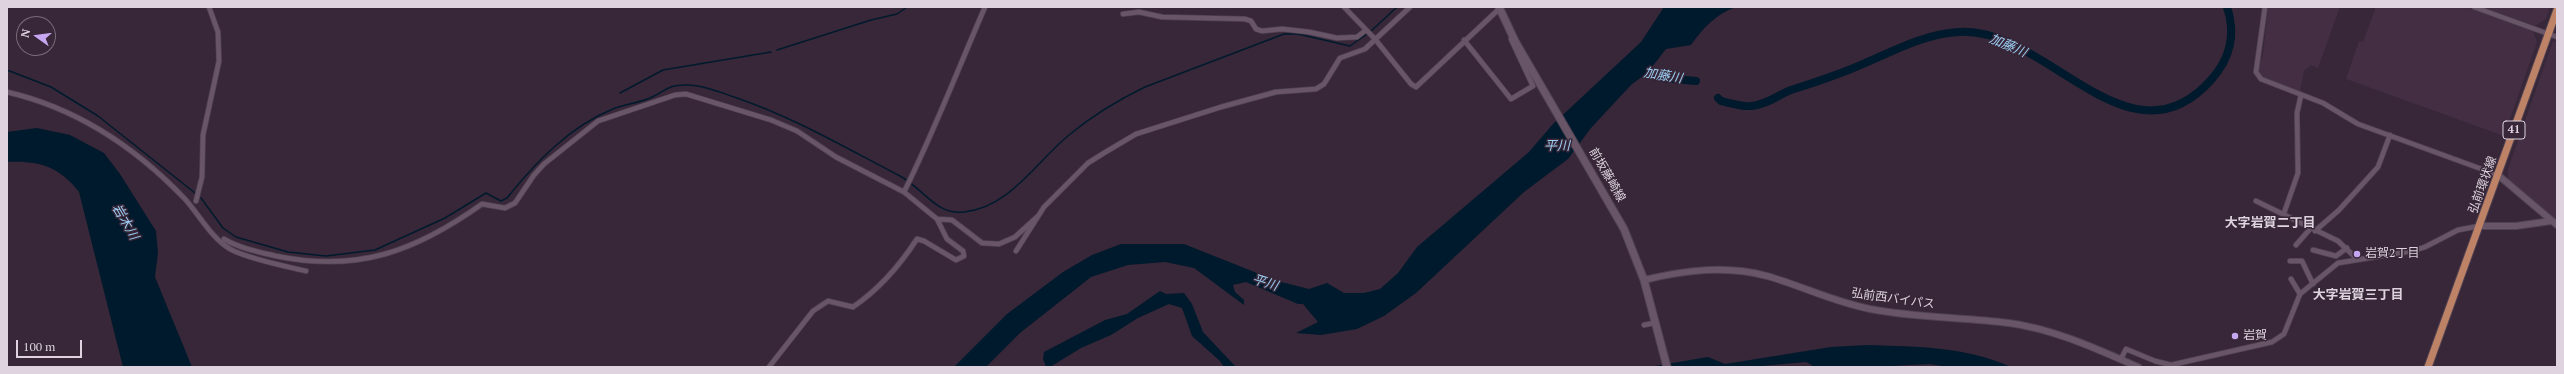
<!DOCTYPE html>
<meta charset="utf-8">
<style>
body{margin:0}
#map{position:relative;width:2564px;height:374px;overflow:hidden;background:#372738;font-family:"PT Serif",serif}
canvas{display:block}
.frame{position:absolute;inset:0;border:8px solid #ded3de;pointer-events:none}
.north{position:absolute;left:16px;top:16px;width:40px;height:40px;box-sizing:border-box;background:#372738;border:1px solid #7a6c7a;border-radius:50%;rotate:284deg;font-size:11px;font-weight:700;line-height:16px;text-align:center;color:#ded3de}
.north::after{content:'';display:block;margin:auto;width:14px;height:18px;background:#c6a6f0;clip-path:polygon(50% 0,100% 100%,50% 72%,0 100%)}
.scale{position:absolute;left:16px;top:340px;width:66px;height:18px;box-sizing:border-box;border:2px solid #ded3de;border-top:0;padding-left:5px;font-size:12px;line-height:14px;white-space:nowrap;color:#ded3de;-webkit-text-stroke:3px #372738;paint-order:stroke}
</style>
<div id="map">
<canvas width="2564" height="374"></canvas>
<div class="frame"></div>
<div class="north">N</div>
<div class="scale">100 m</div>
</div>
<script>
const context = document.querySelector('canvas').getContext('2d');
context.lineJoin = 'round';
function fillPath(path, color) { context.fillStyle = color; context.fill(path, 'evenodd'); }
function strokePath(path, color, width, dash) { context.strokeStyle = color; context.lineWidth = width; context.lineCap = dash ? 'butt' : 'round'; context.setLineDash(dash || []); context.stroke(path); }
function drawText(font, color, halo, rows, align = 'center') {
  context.font = font + ' "PT Serif","Noto Sans JP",serif'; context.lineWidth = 3; context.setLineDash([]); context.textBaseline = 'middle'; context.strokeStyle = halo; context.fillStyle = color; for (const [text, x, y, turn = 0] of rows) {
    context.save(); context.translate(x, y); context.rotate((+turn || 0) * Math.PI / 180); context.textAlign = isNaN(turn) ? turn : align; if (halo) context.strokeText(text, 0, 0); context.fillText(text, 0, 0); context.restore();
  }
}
fillPath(new Path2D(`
 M2268 7H2340L2318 68 2311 65 2304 71 2300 92 2263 77 2258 72 2263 54Z
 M2376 7H2465L2533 31 2537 42 2504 136 2346 79 2359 41 2363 42Z
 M2483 7H2550L2546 19 2535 26Z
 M2553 41 2557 42V221L2508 180V169Z`), '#432e44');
fillPath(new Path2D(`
 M1664 7H1736C1717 13 1702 29 1691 45L1666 49 1648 72 1631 85 1591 128 1568 159 1524 192 1416 293 1384 316 1357 329 1321 335 1296 333 1318 322 1303 304H1298L1246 282 1233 285 1235 292 1244 300V305L1194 268 1165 262 1128 265 1091 277 1020 333 986 367H954L1007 314 1063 272 1092 255 1121 244H1184L1277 281 1309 289 1327 283 1344 293H1364L1380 289 1398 273 1417 247 1529 152 1553 124 1641 42Z
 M37 128 70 135 104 153 120 174 156 231 158 253 155 277 192 367H123L79 192C60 167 39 160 7 162V132Z
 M1160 291 1166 294 1184 293 1192 304 1203 332 1236 367H1224L1220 361 1192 336 1182 308 1169 304 1138 318 1111 335 1081 348 1050 367H1046L1043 359 1044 352 1105 320 1127 314Z
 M1868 345C1919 347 1963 346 2011 367H1948L1930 364 1872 367H1810L1812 365 1806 362 1750 367H1649L1708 357 1725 364 1831 347Z`), '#001a2d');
strokePath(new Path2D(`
 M1370 32 1397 7
 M777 50 871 20 897 14 907 7
 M7 70 51 87 98 116 195 193
 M620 93 663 70 771 52
 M201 198 223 228 236 237 288 252 326 256 375 250 445 218 486 193 501 201 507 198C535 163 570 126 613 109 625 104 640 103 652 97 667 90 667 85 686 85 703 85 722 93 737 98 795 118 846 148 900 176 923 188 935 215 964 212 1010 207 1036 162 1069 135 1092 116 1118 100 1145 87L1284 34H1298L1350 46 1367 34`), '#001a2d', 1.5);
strokePath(new Path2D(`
 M1635 72 1663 78 1696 81
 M1718 98 1721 101C1730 103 1742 107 1751 106 1766 105 1778 95 1791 90 1810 84 1828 78 1846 71 1883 57 1919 34 1959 32 2046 26 2129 172 2211 80 2230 59 2236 34 2227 7`), '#001a2d', 8);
const minor = new Path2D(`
 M1344 7 1375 39 1411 84 1416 87 1499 9
 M2265 7 2256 72 2261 79 2323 103 2358 124 2498 175
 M2474 7 2557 37
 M1123 14 1139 12 1162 17 1245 19 1251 21 1256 29 1262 31 1282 29 1309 32 1337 38 1357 37 1366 30
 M1464 40 1511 99 1533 86 1511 39
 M7 92C76 108 135 147 184 198 199 214 211 238 230 249 248 259 285 266 306 271
 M904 192C934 132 958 69 985 7
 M196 201 202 177 203 135 219 61 218 32 209 7
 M2256 201 2338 241 2356 258
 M2284 213 2298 173 2297 113 2301 95
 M2315 231 2339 210 2378 167 2390 135
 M224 239C239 248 259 252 276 256 358 273 416 251 482 204L505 208 515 203 534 175 544 164 598 121 675 95 686 94 771 120 797 131 836 157 904 192 937 219 952 220 982 243 999 244 1015 237 1037 217
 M2296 245 2310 229
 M2313 250 2336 256 2347 248
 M1016 251 1044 207 1088 163 1104 153 1136 134 1221 107 1276 92 1316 89 1324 84 1340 58 1365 49 1410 7
 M2290 261H2302L2313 284
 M2291 279 2300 294
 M1644 325 1654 323
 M2121 359 2126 349 2155 361 2171 365 2272 342 2284 334 2300 294 2338 263 2412 251 2425 247 2458 230 2479 226
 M769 367 813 311 828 301 853 307C878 290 900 265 917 239L924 241 956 260 964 256 963 251 947 239 937 219`);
const tertiary = new Path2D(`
 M2498 175 2557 225
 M2479 226H2516L2551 221
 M1644 280C1685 270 1726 265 1767 276 1802 286 1834 302 1870 309 1916 318 1963 317 2009 323 2054 329 2097 349 2138 367`);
const secondary = new Path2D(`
 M1499 7 1515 41 1624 229 1644 280 1667 367`);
const primary = new Path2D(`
 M2428 367 2557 10`);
strokePath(minor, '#504251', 6);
strokePath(tertiary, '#504251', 8);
strokePath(secondary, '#504251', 9);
strokePath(primary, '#504251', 9);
strokePath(minor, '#685668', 4.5);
strokePath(tertiary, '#685668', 6);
strokePath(secondary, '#685668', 7);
strokePath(primary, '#be8267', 7);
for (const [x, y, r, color] of [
 [2357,254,4,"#c6a6f0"],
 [2235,336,4,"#c6a6f0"]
]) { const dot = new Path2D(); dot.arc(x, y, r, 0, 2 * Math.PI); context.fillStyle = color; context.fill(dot); strokePath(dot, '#372738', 1.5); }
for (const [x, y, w] of [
 [2514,130,22]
]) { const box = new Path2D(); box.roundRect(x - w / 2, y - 9, w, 18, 3); context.fillStyle = '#372738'; context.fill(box); strokePath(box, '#ded3de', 1); }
drawText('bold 11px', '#ded3de', null, [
 ["41",2514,130]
]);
drawText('12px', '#ded3de', '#372738', [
 ["前坂藤崎線",1607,175,60],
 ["弘前環状線",2483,185,-70],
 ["弘前西バイパス",1893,299,8]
]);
drawText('12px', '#ded3de', '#372738', [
 ["岩賀2丁目",2365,254],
 ["岩賀",2243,336]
], 'left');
drawText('italic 13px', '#9ccef4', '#372738', [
 ["加藤川",2008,46,23],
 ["加藤川",1663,76,9],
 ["平川",1557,146],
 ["岩木川",125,222,60],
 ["平川",1265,283,17]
]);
drawText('bold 13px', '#ded3de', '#372738', [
 ["大字岩賀二丁目",2270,223],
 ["大字岩賀三丁目",2358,295]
]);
</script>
